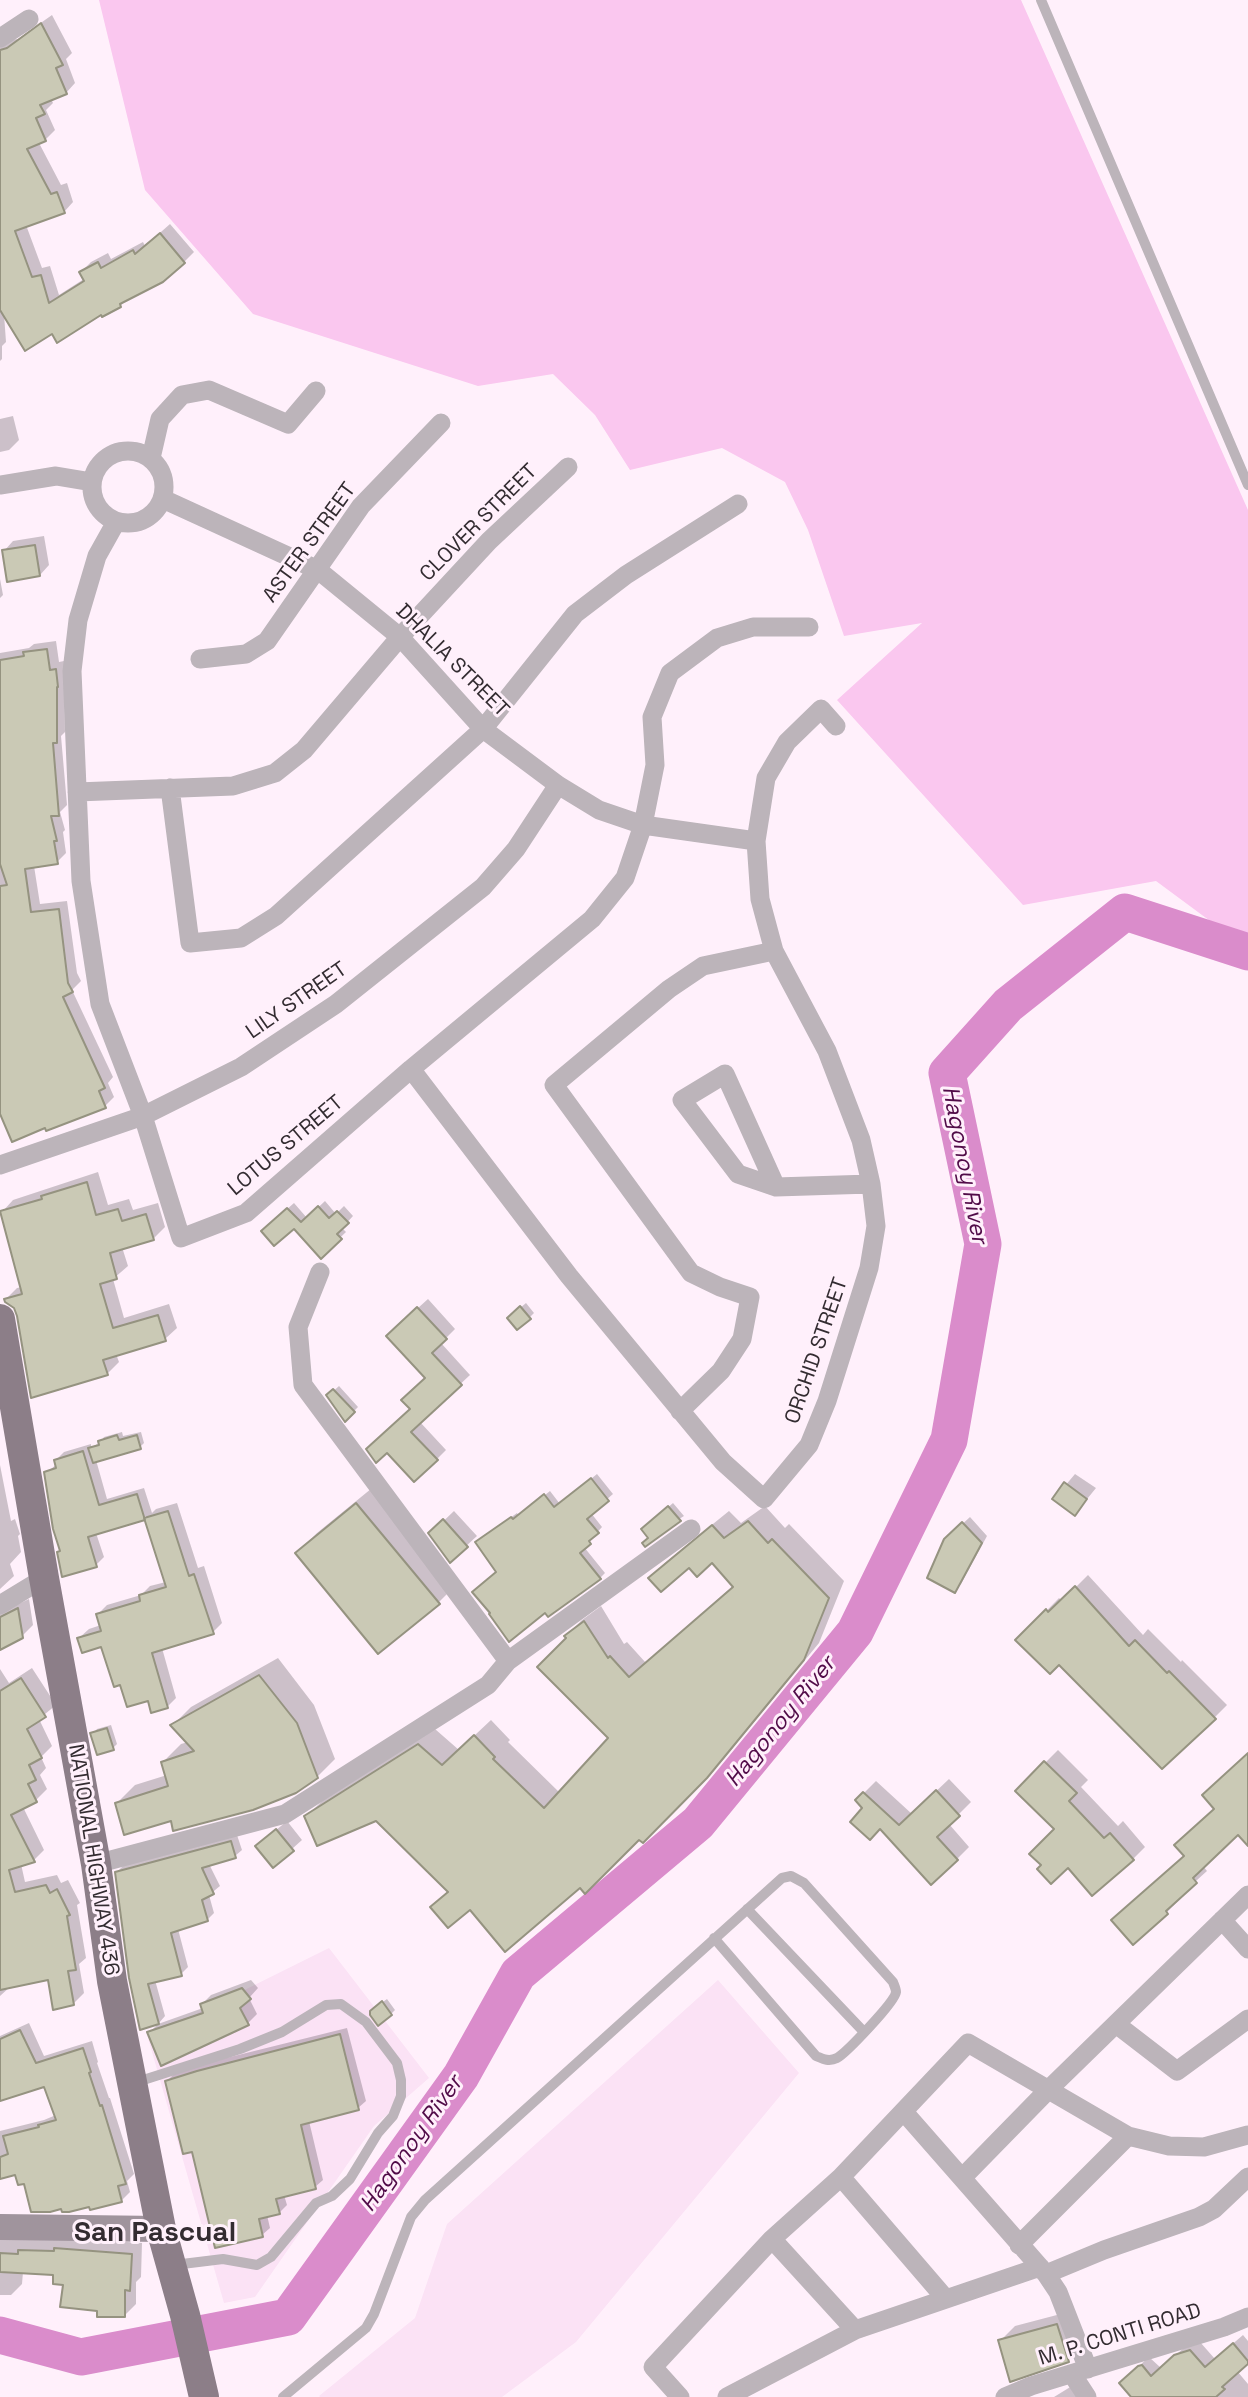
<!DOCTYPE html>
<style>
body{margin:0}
canvas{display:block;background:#fff0fb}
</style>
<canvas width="1248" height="2397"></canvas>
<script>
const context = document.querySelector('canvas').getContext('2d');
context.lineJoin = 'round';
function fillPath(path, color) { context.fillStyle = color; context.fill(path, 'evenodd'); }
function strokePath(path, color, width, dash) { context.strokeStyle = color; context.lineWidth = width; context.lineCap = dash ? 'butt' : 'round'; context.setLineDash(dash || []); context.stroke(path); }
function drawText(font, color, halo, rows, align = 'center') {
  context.font = font + ' "Space Grotesk",sans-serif'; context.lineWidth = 6; context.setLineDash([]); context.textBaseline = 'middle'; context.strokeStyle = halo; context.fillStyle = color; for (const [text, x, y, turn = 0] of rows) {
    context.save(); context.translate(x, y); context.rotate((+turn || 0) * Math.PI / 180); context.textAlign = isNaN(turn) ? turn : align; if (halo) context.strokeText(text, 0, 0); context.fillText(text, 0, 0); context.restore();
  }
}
fillPath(new Path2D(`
 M329 1948 429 2078 374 2126 255 2297 224 2303 146 2031 192 2016Z
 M718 1980 799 2073 576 2342 502 2397H320L319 2396 415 2318 447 2224Z`), '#fbe2f5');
fillPath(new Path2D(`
 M99 0H1021L1248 510V949L1156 881 1023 905 837 700 922 623 844 636 808 530 785 482 722 448 630 470 595 415 553 374 478 386 253 314 145 190Z`), '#fac7ef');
fillPath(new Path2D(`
 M52 15 72 53 66 59 75 83 66 93 51 99 53 103 46 110 55 130 45 140 39 143 61 185 67 183 73 202 64 212 26 225 42 268 50 266 59 295 84 279 81 272 91 262 108 253 111 259 143 242 145 246 170 224 194 252 184 262 129 297 120 306 52 332 4 314 6 342 2 346V359L0 361V41L18 39Z
 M13 416 19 440 9 450 0 452V419Z
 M44 536 49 565 40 575 4 551 13 541Z
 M0 579 3 595 0 598Z
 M56 641 59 662 64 661 65 732 61 736 67 805 60 812 65 830 63 832 66 853 57 862 34 866 40 904 67 901 77 973 81 981 72 990 113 1077 108 1083 114 1097 105 1106 0 1110V653L29 648 34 644Z
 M98 1172 108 1205 129 1199 133 1210 158 1203 165 1227 153 1239 122 1247 128 1266 113 1279 124 1318 169 1304 177 1328 165 1339 116 1354 119 1362 107 1374 19 1316 15 1307 6 1299 17 1288 22 1287 2 1212 13 1200Z
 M325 1201 336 1214 344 1206 353 1216 342 1228 346 1232 321 1256 294 1227 269 1225 294 1203 307 1218Z
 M428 1299 455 1329 441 1343 470 1375 420 1422 446 1450 437 1459 387 1451 428 1378 398 1326Z
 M526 1303 534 1313 530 1317 513 1314Z
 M339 1386 358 1407 346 1419 328 1396Z
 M122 1432 123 1436 141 1432 144 1443 140 1447 96 1460 107 1499 144 1488 152 1513 156 1509 177 1503 198 1568 204 1566 222 1623 213 1632 162 1648 176 1698 167 1707 121 1683 102 1645 79 1638 89 1629 101 1625 98 1614 107 1605 141 1595 150 1586 166 1582 146 1516 96 1533 104 1557 96 1565 62 1550 46 1473 57 1464 56 1460 64 1452 91 1444V1447L100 1443 104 1437Z
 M0 1465 11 1521 15 1519 20 1534 18 1536 21 1552 10 1564 14 1576 0 1589Z
 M597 1474 613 1494 591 1513 602 1527 584 1547 605 1573 600 1578 497 1572 483 1537 517 1513 519 1516 550 1491 560 1504Z
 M1075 1474 1096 1488 1075 1514 1054 1499Z
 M377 1484 458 1583 439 1602 379 1652 297 1553 317 1533Z
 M673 1503 684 1516 650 1537 648 1525Z
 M765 1506 785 1528 789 1524 844 1581 819 1643 723 1760 643 1841 639 1837 580 1886 470 1908 432 1907 449 1890 376 1819 306 1817 323 1800 435 1729 459 1750 491 1720 510 1740 508 1742 560 1793 610 1738 566 1636 582 1620 601 1606 624 1644 627 1642 646 1663 734 1585 712 1561 689 1565 650 1578 666 1562 729 1511 741 1523Z
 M454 1511 477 1536 451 1560 431 1533Z
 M970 1517 987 1536 961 1584 954 1591 945 1540Z
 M1088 1575 1143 1635 1148 1629 1181 1662 1182 1660 1227 1705 1214 1718 1059 1662 1018 1640 1059 1598 1062 1601Z
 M0 1598 12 1607 29 1599 33 1625 22 1636 0 1648Z
 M278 1658 314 1705 335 1759 317 1777 172 1818 117 1803 135 1785 167 1775 163 1762 181 1744 188 1742 173 1725 191 1707Z
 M32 1668 56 1705 39 1719 52 1746 41 1757 46 1768 40 1775 47 1789 36 1800 23 1807 44 1850 34 1860 21 1864 25 1882 57 1875 61 1883 68 1880 80 1903 77 1905 86 1958 79 1964 84 1993 73 2004 49 1978 11 1986 0 1996V1669L9 1683Z
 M111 1725 117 1744 113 1748 92 1734 97 1729Z
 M1058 1750 1088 1780 1081 1787 1118 1826 1123 1821 1145 1847 1133 1859 1069 1865H1043L1056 1829 1017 1791Z
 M1248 1754V1829L1239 1833 1203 1866 1207 1871 1176 1899 1178 1901 1167 1912 1133 1942Z
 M949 1779 971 1802 949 1824 969 1847 957 1859 865 1808 857 1800 876 1781 912 1814Z
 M287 1821 302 1840 273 1866 257 1846Z
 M237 1835 242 1850 235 1856 209 1864 220 1886 209 1895 214 1913 207 1920 178 1929 188 1967 181 1974 155 1980 165 2016 159 2023 117 1872 124 1865Z
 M251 1980 258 1988 249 1998 257 2014 248 2023 149 2033 158 2024 203 2008 202 2004 211 1995Z
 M387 1999 395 2010 391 2014 376 2007Z
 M29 2023 44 2056 92 2041 98 2062 97 2063 109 2098H110L134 2174 127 2181 130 2192 122 2200 91 2208 90 2205 25 2181 16 2173 0 2178V2131L44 2120 56 2115 45 2084 0 2100V2036Z
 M347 2028 366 2101 358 2108 309 2121 323 2180 315 2187 284 2195 287 2205 279 2213 267 2215 270 2228 262 2235 193 2150 167 2081 174 2074 206 2063Z
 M67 2238 142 2243 141 2277 136 2282V2304L125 2315 99 2310 55 2274 23 2272 22 2284 11 2295H0V2239Z
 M1072 2311 1083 2345 1068 2360 1000 2341 1015 2326Z
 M1243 2335 1248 2341V2362L1237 2371 1248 2384V2397H1133L1130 2374 1149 2357 1161 2368 1186 2346 1200 2342 1215 2359Z
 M1080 2381 1091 2397H1054Z`), '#0003');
strokePath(new Path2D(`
 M0 2335 81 2357 288 2317 461 2076 518 1974 698 1823 855 1632 949 1440 983 1244 947 1073 1008 1005 1125 912 1248 952`), '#da8ccb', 37);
const building = new Path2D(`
 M41 23 63 65 56 68 67 94 40 105 45 114 36 118 46 141 27 149 51 194 57 192 65 213 15 231 32 277 41 275 49 303 84 281 79 272 98 262 101 268 133 250 135 254 160 233 185 263 163 282 120 304 121 307 102 317 101 315 57 343 52 334 25 351 0 310V50L7 48Z
 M35 545 40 576 7 582 2 550Z
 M47 649 50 670 56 669 58 687H57V743H53L59 816H51L57 841H54L58 864 25 869 31 912 59 909 68 983 73 992 63 997 105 1088 99 1091 106 1108 46 1131 45 1128 12 1142 0 1114V886L7 885 0 864V660L24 656 23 652Z
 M87 1182 96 1215 118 1209 122 1221 146 1214 154 1240 110 1253 117 1279 100 1284 113 1328 158 1315 166 1341 103 1360 108 1375 31 1398 17 1316 14 1308 5 1302 4 1299 22 1294 0 1211 42 1199 41 1196Z
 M318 1206 329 1218 337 1211 349 1223 337 1234 342 1239 321 1259 294 1229 274 1246 261 1231 287 1208 301 1222Z
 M520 1306 531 1319 517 1330 507 1318Z
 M417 1307 447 1339 432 1353 462 1385 411 1432 438 1460 414 1482 387 1453 376 1463 366 1449 410 1409 401 1400 425 1378 386 1336Z
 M333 1389 355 1412 345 1422 326 1395Z
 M117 1435 119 1440 137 1435 141 1449 93 1463 88 1448 99 1445 98 1441Z
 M83 1451 99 1505 137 1494 145 1520 88 1537 97 1567 62 1577 57 1552 60 1551 53 1529 44 1472 56 1468 54 1460Z
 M591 1478 609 1501 587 1519 599 1533 589 1541 591 1544 580 1553 601 1579 548 1617 545 1613 509 1642 489 1614 490 1613 472 1592 496 1572 475 1542 511 1517 513 1519 544 1494 554 1507Z
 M1064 1482 1087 1499 1075 1516 1052 1499Z
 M356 1503 440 1604 378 1654 295 1553Z
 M668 1506 681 1521 645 1547 642 1543 648 1538 641 1529Z
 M168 1511 189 1576 194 1574 214 1634 152 1653 168 1708 151 1713 148 1701 127 1707 120 1685 114 1687 101 1647 82 1653 77 1638 101 1631 96 1614 140 1601 139 1595 166 1587 144 1518Z
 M443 1519 468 1547 450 1563 428 1533Z
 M748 1521 768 1543 772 1539 829 1598 804 1660 707 1778 643 1843 639 1840 585 1894 580 1888 505 1952 470 1910 448 1928 430 1907 448 1892 376 1821 317 1846 304 1816 418 1744 442 1765 474 1735 495 1757 493 1759 544 1808 608 1738 537 1667 566 1638 564 1636 584 1621 608 1658 610 1656 629 1677 733 1587 712 1563 697 1577 689 1568 661 1592 648 1578 712 1525 724 1538Z
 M962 1522 982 1543 955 1593 927 1578 944 1539Z
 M1075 1586 1129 1646 1135 1640 1167 1673 1169 1671 1216 1719 1162 1769 1059 1665 1050 1674 1015 1640 1046 1609 1048 1612Z
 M18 1608 23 1638 0 1650V1617Z
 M259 1675 297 1723 318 1778 296 1793 253 1810 173 1831 171 1821 124 1835 115 1803 168 1786 161 1762 194 1751 170 1725Z
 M21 1678 46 1717 27 1729 42 1758 29 1765 36 1780 28 1784 37 1802 11 1815 35 1862 9 1870 15 1892 46 1885 50 1893 57 1889 70 1915 67 1916 76 1970 68 1971 74 2005 53 2010 48 1980 0 1990V1691Z
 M107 1728 114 1750 97 1755 90 1733Z
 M1248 1753V1846L1238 1835 1193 1878 1197 1883 1166 1911 1168 1914 1133 1945 1111 1920 1184 1856 1174 1845 1214 1809 1202 1795Z
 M1044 1761 1077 1793 1069 1801 1104 1838 1110 1833 1134 1860 1092 1896 1068 1868 1051 1884 1037 1869 1041 1865 1029 1854 1054 1829 1015 1791Z
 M936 1790 960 1816 937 1837 958 1860 931 1885 880 1829 870 1840 850 1822 862 1808 855 1800 863 1792 899 1825Z
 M276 1829 294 1851 273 1868 255 1846Z
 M231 1841 236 1858 202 1868 214 1894 202 1900 208 1921 171 1933 182 1976 148 1984 159 2024 140 2030 129 1978 115 1872Z
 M242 1988 251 1999 240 2008 249 2025 161 2066 147 2032 203 2013 200 2004Z
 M382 2001 392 2015 378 2026 370 2015V2011Z
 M20 2030 36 2063 83 2048 91 2072 89 2073 100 2106 102 2105 126 2184 118 2186 122 2202 90 2210 89 2207 69 2212H62L61 2209 50 2212H31L24 2184 18 2185 15 2175 0 2179V2157L8 2154 3 2136 39 2127 38 2125 56 2120 44 2087 0 2101V2039Z
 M340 2034 359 2110 301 2125 316 2189 276 2199 280 2214 259 2219 263 2237 215 2248 192 2152 183 2154 165 2081 197 2071Z
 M54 2248 132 2254 130 2291 125 2290V2317H97V2311L60 2307 63 2285 53 2284V2275L0 2272V2253L18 2254V2250L54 2251Z
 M1057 2324 1069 2362 1010 2382 998 2340Z
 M1233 2343 1248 2361V2364L1222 2387 1225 2389 1216 2397H1131L1119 2383 1138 2366 1142 2365 1151 2376 1174 2355 1190 2350 1205 2367Z`);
fillPath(building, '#cac9b5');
strokePath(building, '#959380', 2);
strokePath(new Path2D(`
 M1041 0 1248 485
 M747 1909 864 2032
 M137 2082 240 2049 282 2032 326 2005 341 2004 366 2022 397 2063 401 2080V2096L393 2116 378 2133 350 2179 332 2196 316 2203 271 2257 257 2265 223 2259 174 2265
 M283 2397 366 2328 374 2314 411 2217 425 2200 782 1878 791 1876 804 1883 893 1982C894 1985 896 1989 896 1992 895 2002 846 2053 837 2058 829 2062 823 2059 816 2056L714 1938`), '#bcb4ba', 10);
strokePath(new Path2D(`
 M0 38 29 19
 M92 487a36 36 0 1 1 72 0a36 36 0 1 1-72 0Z
 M151 458 160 419 182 395 209 390 288 424 316 391
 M0 485 56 476 92 482
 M163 499 318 570 400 637 483 729 558 785 599 810 643 825 756 841
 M116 522 97 556 78 620 72 671 81 881 100 1004 143 1116 181 1238 246 1213 411 1069 592 919 625 878 643 825 655 765 652 717 670 673 717 638 753 627H809
 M200 659 246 654 267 641 361 506 441 423
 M170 788 190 943 241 938 276 916 483 729 575 614 626 575 738 504
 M77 792 233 786 275 773 304 750 400 637 489 541 568 467
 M411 1069 569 1276 723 1462 764 1499 809 1445 827 1401 869 1268 876 1226 871 1184 861 1140 827 1051 774 951 760 899 756 841 766 778 787 742 821 709 836 726
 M0 1165 143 1116 241 1067 336 1004 483 887 516 849 558 785
 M776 1187 725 1074 682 1100 738 1174 776 1187 871 1184
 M320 1272 298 1327 303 1385 508 1661
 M680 1411 721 1371 742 1339 750 1297 720 1287 691 1273 554 1085 669 989 703 966 774 951
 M0 1605 44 1578
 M96 1864 285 1814 488 1685 508 1661 691 1529
 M1222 1920 1248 1949
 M1116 2024 1177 2071 1248 2019
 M904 2112 1046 2274 1058 2292 1088 2369
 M841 2177 945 2298
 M962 2178 1049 2089 1248 1895
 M772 2239 855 2330
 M1019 2245 1128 2136
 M1046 2274 1104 2250 1199 2217 1214 2209 1248 2177
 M1072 2374 1087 2397
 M680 2397 653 2367 772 2239 841 2177 968 2043 1128 2136 1169 2146 1204 2147 1248 2135
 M727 2397 855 2330 1040 2267
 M1005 2397 1031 2386 1224 2327 1248 2317`), '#bcb4ba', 19);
strokePath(new Path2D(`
 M0 2227 161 2229`), '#a0949d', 26);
strokePath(new Path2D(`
 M0 1319 44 1578 96 1864 112 1981 161 2229 185 2315 204 2397`), '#8c7e88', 30);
drawText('21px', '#332c31', '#fff0fb', [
 ["CLOVER STREET",479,523,-45],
 ["ASTER STREET",310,543,-54],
 ["DHALIA STREET",452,661,45],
 ["LILY STREET",297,1001,-35],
 ["LOTUS STREET",286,1146,-40],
 ["ORCHID STREET",817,1351,-71],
 ["NATIONAL HIGHWAY 436",93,1860,81],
 ["M. P. CONTI ROAD",1120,2335,-17]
]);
drawText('italic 23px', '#510b48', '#fff0fb', [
 ["Hagonoy River",964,1165,79],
 ["Hagonoy River",781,1722,-51],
 ["Hagonoy River",412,2144,-55]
]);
drawText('bold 28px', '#332c31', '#fff0fb', [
 ["San Pascual",155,2233]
]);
</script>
